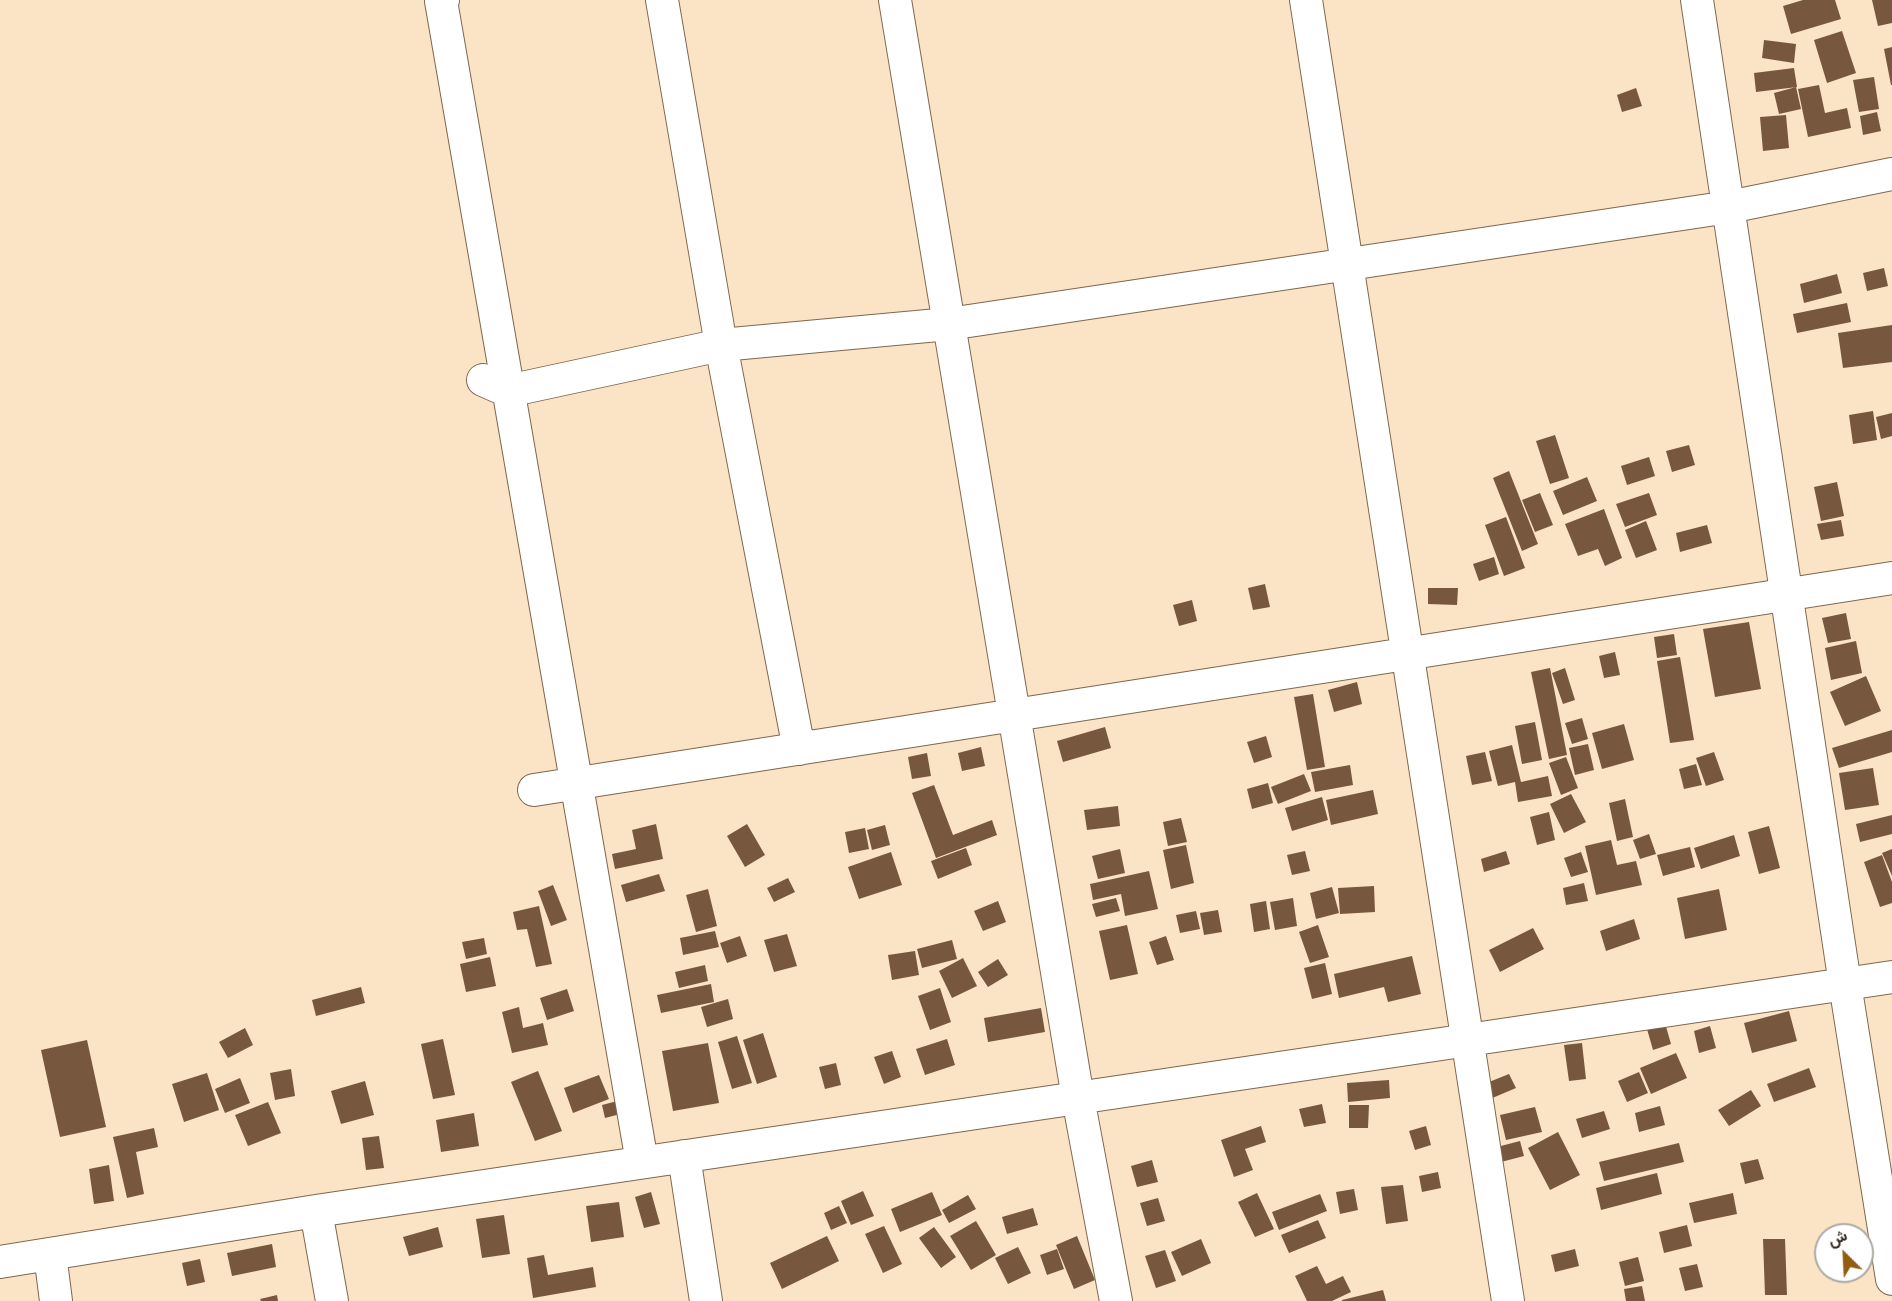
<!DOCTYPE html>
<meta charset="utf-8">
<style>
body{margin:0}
#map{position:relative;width:1892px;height:1301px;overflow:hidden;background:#fbe3c6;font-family:Arial,Vazirmatn,sans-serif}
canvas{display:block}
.north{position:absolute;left:1814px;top:1223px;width:60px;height:60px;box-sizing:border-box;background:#fff;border:2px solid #adaaa5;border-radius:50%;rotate:336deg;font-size:16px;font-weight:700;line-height:24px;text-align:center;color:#332a1f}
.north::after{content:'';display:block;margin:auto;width:21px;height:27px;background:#925d10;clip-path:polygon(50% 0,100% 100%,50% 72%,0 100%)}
</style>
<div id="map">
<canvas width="1892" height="1301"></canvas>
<div class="north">ش</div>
</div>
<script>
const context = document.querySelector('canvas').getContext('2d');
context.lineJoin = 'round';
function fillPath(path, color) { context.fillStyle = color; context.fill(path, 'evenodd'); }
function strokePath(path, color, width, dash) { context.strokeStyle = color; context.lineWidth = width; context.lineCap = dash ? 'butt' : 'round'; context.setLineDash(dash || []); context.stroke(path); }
fillPath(new Path2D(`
 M1803 0H1835L1841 19 1791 34 1783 6Z
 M1872 0H1892V23L1878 26Z
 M1842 31 1856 73 1827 83 1814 40Z
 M1764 40 1796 44 1794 63 1762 58Z
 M1892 47V85H1891L1884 49Z
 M1794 68 1797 87 1756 92 1754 73Z
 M1874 77 1879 109 1859 112 1853 80Z
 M1819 85 1825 113 1847 108 1851 128 1808 137 1798 89Z
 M1796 87 1801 109 1779 114 1774 93Z
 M1636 88 1642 106 1622 112 1617 95Z
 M1877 112 1881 131 1863 135 1860 116Z
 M1786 115 1789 148 1763 151 1760 117Z
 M1884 268 1888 286 1867 291 1863 273Z
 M1837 274 1842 293 1804 303 1800 284Z
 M1847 303 1851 322 1797 333 1793 314Z
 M1892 325V362L1843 368 1838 333Z
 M1873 411 1877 440 1853 444 1849 415Z
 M1892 413V436L1881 439 1876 417Z
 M1555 435 1569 478 1550 484 1536 441Z
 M1689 445 1695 465 1672 472 1666 451Z
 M1649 457 1655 476 1627 485 1621 466Z
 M1509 471 1538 544 1522 551 1493 478Z
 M1587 477 1597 501 1563 515 1553 491Z
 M1837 482 1844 516 1821 521 1814 487Z
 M1540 493 1553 525 1535 532 1522 500Z
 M1649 493 1657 515 1625 527 1616 504Z
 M1604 509 1622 558 1605 566 1598 549 1578 556 1565 524Z
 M1506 517 1525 568 1504 576 1485 525Z
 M1841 520 1844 536 1821 540 1817 524Z
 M1646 521 1657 550 1636 558 1625 530Z
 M1707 525 1712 543 1680 552 1676 533Z
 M1494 557 1499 574 1479 581 1473 564Z
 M1265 584 1270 607 1253 610 1248 588Z
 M1428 588H1458L1457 605 1428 604Z
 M1192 600 1197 621 1179 626 1173 605Z
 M1846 613 1851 639 1828 643 1822 618Z
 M1749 622 1761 689 1715 697 1703 629Z
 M1674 634 1677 655 1657 658 1654 637Z
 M1856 641 1862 673 1831 680 1825 648Z
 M1615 652 1620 675 1604 678 1599 656Z
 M1680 657 1694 740 1670 743 1657 661Z
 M1550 668 1567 755 1549 759 1531 672Z
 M1565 668 1575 700 1563 704 1552 673Z
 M1866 676 1881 711 1845 726 1830 692Z
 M1357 682 1362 704 1334 712 1328 690Z
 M1313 694 1325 767 1307 770 1294 697Z
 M1582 718 1588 739 1572 744 1565 723Z
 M1535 722 1542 760 1522 764 1515 726Z
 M1624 724 1634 760 1602 769 1592 733Z
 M1105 727 1111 748 1063 762 1057 741Z
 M1892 730V752L1839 768 1832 748Z
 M1266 736 1272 757 1254 763 1247 742Z
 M1588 744 1594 770 1575 775 1569 748Z
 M1512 745 1521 782 1548 776 1552 796 1518 802 1515 782 1498 786 1489 751Z
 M981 747 985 766 962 771 958 753Z
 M1485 752 1492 781 1472 785 1466 756Z
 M1714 752 1724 780 1706 786 1696 758Z
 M927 753 931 776 912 779 908 757Z
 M1566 757 1578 788 1561 795 1549 763Z
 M1696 764 1702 785 1684 789 1679 769Z
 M1350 765 1353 785 1315 792 1311 772Z
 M1873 768 1879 805 1845 810 1839 773Z
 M1304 774 1311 791 1278 804 1271 787Z
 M1268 783 1273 803 1252 809 1247 789Z
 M934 785 953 835 992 820 997 835 936 858 912 793Z
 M1373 790 1378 814 1331 825 1326 800Z
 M1571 794 1586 822 1564 833 1550 804Z
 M1322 797 1328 820 1292 831 1285 808Z
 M1625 799 1633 837 1617 841 1609 803Z
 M1118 806 1120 826 1087 830 1084 810Z
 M1549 812 1555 840 1537 845 1530 817Z
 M1892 815V834L1860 842 1856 824Z
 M1181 818 1187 842 1168 846 1163 822Z
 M656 824 663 859 615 869 612 854 636 849 632 830Z
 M747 824 765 855 745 867 727 836Z
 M885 825 890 845 872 850 867 830Z
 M1769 826 1780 868 1759 874 1748 832Z
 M865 828 869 849 849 853 845 832Z
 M1649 834 1656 854 1640 859 1633 840Z
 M1734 835 1740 856 1701 869 1694 848Z
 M1611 840 1617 865 1636 861 1642 885 1596 895 1585 846Z
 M1186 845 1194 883 1171 889 1163 850Z
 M1690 847 1695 867 1663 876 1657 855Z
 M966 848 972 865 938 879 931 861Z
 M1120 849 1125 873 1098 879 1092 856Z
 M1892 849V876L1882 853Z
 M1305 851 1310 871 1292 875 1287 855Z
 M1506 851 1510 864 1484 872 1481 859Z
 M891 852 902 885 859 899 848 867Z
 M1581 852 1588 872 1571 877 1564 858Z
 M1882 855 1892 882V903L1880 907 1864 862Z
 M1149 871 1158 909 1125 916 1121 894 1093 900 1090 884Z
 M659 874 665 891 626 902 621 885Z
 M788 878 795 892 774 902 767 888Z
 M1584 883 1588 901 1566 905 1563 888Z
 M553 885 567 920 551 926 538 891Z
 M1374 886 1375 912 1340 914 1338 888Z
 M1332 887 1339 913 1316 919 1310 893Z
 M708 889 717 926 696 932 686 895Z
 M1719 889 1727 930 1685 939 1677 898Z
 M1116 898 1120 911 1096 917 1092 904Z
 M1293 898 1297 926 1275 930 1270 902Z
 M998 901 1006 922 983 931 974 911Z
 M1266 901 1270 929 1254 932 1250 904Z
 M539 906 552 964 536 967 527 929 517 930 513 912Z
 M1218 910 1222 932 1204 935 1200 913Z
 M1196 911 1200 929 1180 933 1176 915Z
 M1634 919 1640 939 1606 951 1600 931Z
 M1127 925 1138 974 1110 980 1099 931Z
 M1318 925 1329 957 1310 963 1299 932Z
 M1533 928 1544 949 1500 972 1489 950Z
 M715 931 719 947 683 955 680 938Z
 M787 934 797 966 774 972 764 940Z
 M740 936 747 956 727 963 720 943Z
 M1166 936 1174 960 1157 965 1149 942Z
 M484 938 487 954 466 959 462 942Z
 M952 940 957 959 922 968 917 949Z
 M915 951 919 975 892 980 888 955Z
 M1412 956 1421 994 1388 1002 1384 987 1339 998 1334 974Z
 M490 957 496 986 466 992 460 964Z
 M963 958 977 986 952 998 939 971Z
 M998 959 1008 975 988 987 978 972Z
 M1325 963 1332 994 1312 999 1304 968Z
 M705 965 708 981 679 988 675 972Z
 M711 984 714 1002 661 1013 657 995Z
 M361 987 365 1003 316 1016 312 1000Z
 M940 988 951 1022 930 1030 918 996Z
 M567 989 574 1011 547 1020 540 998Z
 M728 999 733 1019 707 1027 701 1007Z
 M519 1007 523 1028 543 1023 548 1045 512 1053 502 1012Z
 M1041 1008 1045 1032 988 1042 984 1018Z
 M1789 1011 1797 1041 1752 1053 1744 1023Z
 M1665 1023 1671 1044 1653 1050 1647 1029Z
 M1710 1026 1716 1048 1699 1053 1694 1031Z
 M245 1028 253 1045 228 1058 219 1042Z
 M763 1033 777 1077 757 1084 743 1040Z
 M737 1036 752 1083 732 1089 718 1042Z
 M443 1039 455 1095 433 1099 421 1044Z
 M947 1039 955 1065 925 1075 916 1049Z
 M87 1040 106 1127 60 1137 41 1050Z
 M708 1043 719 1103 673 1111 662 1051Z
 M1582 1043 1586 1079 1569 1081 1564 1045Z
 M892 1051 901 1077 884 1084 874 1057Z
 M1676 1053 1687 1078 1651 1094 1640 1068Z
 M836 1063 841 1085 825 1089 819 1067Z
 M1809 1068 1816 1087 1774 1102 1767 1084Z
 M291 1069 295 1096 275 1100 270 1073Z
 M538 1071 562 1131 535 1141 511 1082Z
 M1639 1072 1648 1093 1627 1102 1618 1081Z
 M207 1073 219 1110 184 1122 172 1084Z
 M1509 1074 1516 1088 1490 1099 1484 1084Z
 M599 1075 609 1099 573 1113 564 1088Z
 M240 1078 250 1103 225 1113 215 1089Z
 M1389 1080 1390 1098 1348 1102 1347 1083Z
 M365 1081 374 1115 341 1124 331 1091Z
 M1751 1090 1761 1106 1729 1126 1718 1110Z
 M625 1099 628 1112 605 1118 602 1105Z
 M268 1102 281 1133 248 1146 235 1115Z
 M1322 1104 1326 1123 1304 1127 1299 1109Z
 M1349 1105H1369L1368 1128H1349Z
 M1660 1106 1665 1125 1639 1132 1635 1113Z
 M1535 1107 1542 1132 1506 1140 1500 1115Z
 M1604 1111 1610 1129 1582 1138 1576 1119Z
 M474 1113 479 1146 441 1152 436 1120Z
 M1261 1126 1266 1142 1245 1149 1253 1170 1234 1177 1221 1140Z
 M1426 1126 1431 1145 1415 1150 1409 1131Z
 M154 1128 158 1147 136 1152 144 1194 127 1198 113 1137Z
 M1558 1132 1580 1175 1550 1190 1528 1148Z
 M379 1136 384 1168 366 1170 362 1138Z
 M1520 1141 1524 1156 1501 1162 1497 1147Z
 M1679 1143 1684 1162 1604 1181 1599 1162Z
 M1758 1159 1764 1179 1745 1184 1740 1163Z
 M1152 1160 1158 1182 1137 1187 1131 1166Z
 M109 1165 114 1201 94 1204 89 1169Z
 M1438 1172 1441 1188 1422 1192 1419 1176Z
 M1657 1173 1662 1194 1601 1210 1596 1188Z
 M1403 1185 1408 1221 1386 1224 1381 1187Z
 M1354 1189 1358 1210 1340 1214 1336 1192Z
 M863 1191 874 1216 851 1225 841 1201Z
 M651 1192 660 1224 644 1228 635 1197Z
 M932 1192 942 1215 900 1232 891 1209Z
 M1257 1193 1274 1229 1255 1237 1238 1202Z
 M1733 1193 1737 1214 1694 1223 1689 1203Z
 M1320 1194 1327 1211 1279 1230 1272 1212Z
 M968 1195 976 1209 949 1223 942 1210Z
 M1158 1198 1165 1221 1147 1226 1140 1203Z
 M619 1202 624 1237 591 1242 586 1206Z
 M839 1206 847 1223 831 1230 824 1213Z
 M1033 1208 1038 1225 1007 1234 1002 1217Z
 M504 1215 510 1254 482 1258 476 1219Z
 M1318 1220 1326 1238 1289 1253 1281 1235Z
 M976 1221 996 1255 971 1270 950 1236Z
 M1687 1225 1692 1246 1664 1253 1659 1232Z
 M884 1226 902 1264 883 1273 865 1234Z
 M438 1227 443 1247 409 1256 403 1237Z
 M934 1227 956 1257 941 1268 919 1238Z
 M827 1236 839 1261 782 1289 770 1263Z
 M1077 1236 1095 1280 1074 1289 1056 1245Z
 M1201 1239 1211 1263 1182 1276 1171 1252Z
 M1763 1239H1785L1787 1295H1765Z
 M272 1244 276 1267 232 1276 227 1253Z
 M1018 1247 1031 1273 1008 1284 995 1258Z
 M1057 1249 1064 1269 1047 1275 1040 1255Z
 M1575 1249 1579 1266 1555 1272 1551 1255Z
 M1165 1250 1176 1281 1156 1288 1145 1256Z
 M544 1255 548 1275 593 1267 596 1287 533 1298 527 1258Z
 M1638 1257 1644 1281 1625 1286 1619 1262Z
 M200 1259 205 1282 187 1286 182 1263Z
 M1697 1264 1703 1287 1685 1291 1679 1268Z
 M1317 1266 1326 1284 1343 1276 1351 1292 1332 1301H1307L1295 1276Z
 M1642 1286 1645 1301H1626L1624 1289Z
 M1383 1290 1386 1301H1342V1300Z
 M277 1295 278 1301H261L260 1299Z`), '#77583e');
const minor = new Path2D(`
 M443 0 441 1 642 1162
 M662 0 721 345 799 749
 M895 0 1078 1098 1116 1301
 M1306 0 1508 1301
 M1697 0 1845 984 1892 1279
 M483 380 508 391 721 345 949 324 1729 207 1892 174
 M534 790 1892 578
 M684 1156 706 1301
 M316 1211 332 1301
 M50 1254 56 1301
 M0 1262 316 1211 1892 977`);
strokePath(minor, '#7d684e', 34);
strokePath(minor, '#fff', 32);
</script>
